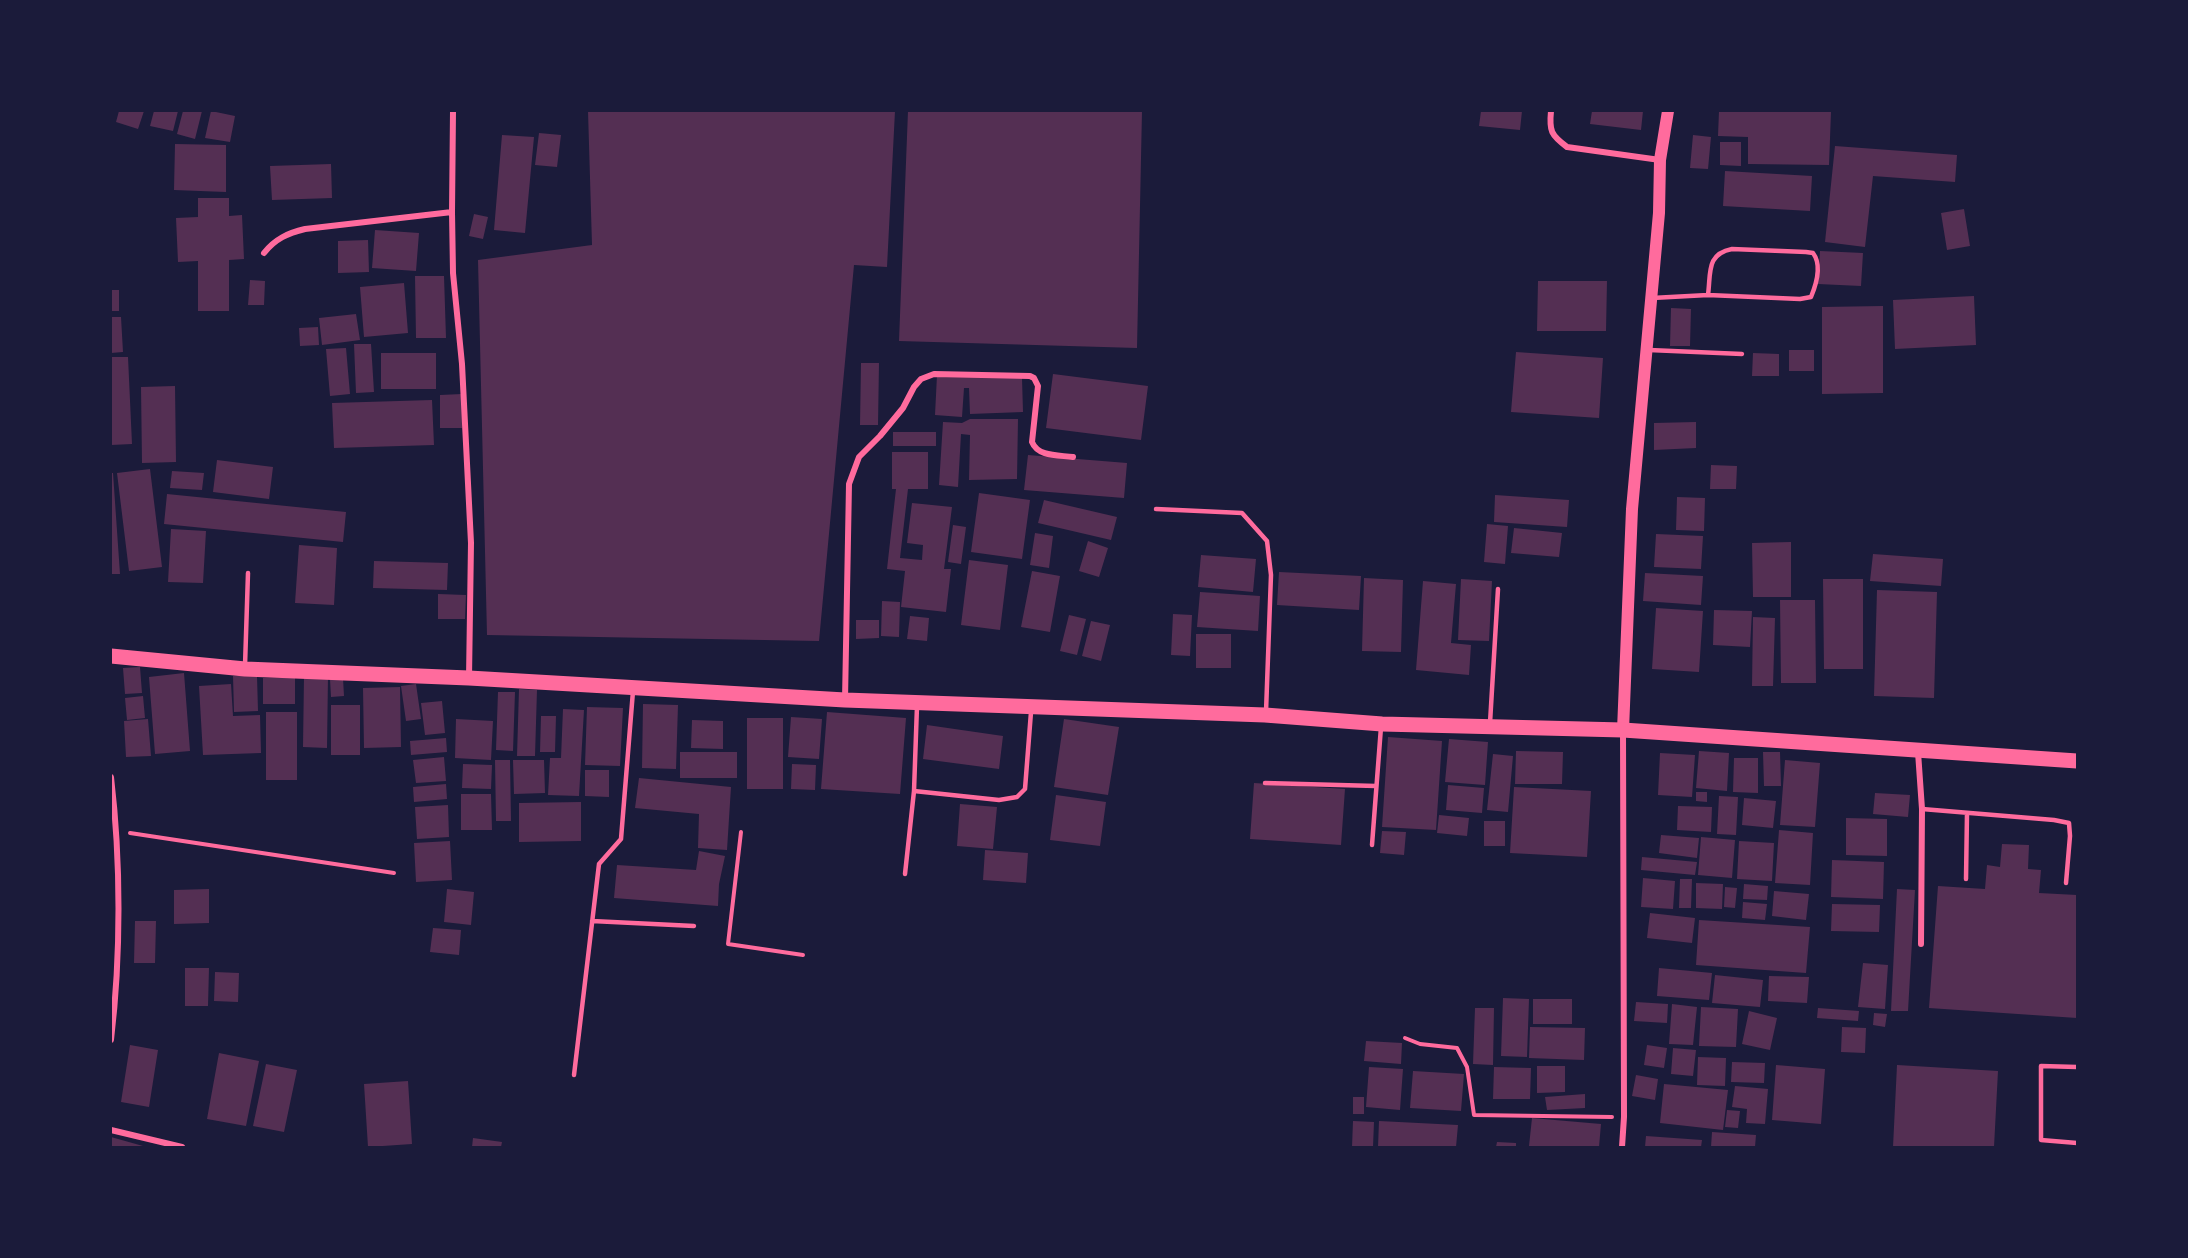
<!DOCTYPE html>
<style>
body{margin:0}
#map{position:relative;width:2188px;height:1258px;overflow:hidden;background:#1b1b3a;font-family:Lora,serif}
canvas{display:block}
.frame{position:absolute;inset:0;border:112px solid #1b1b3a;pointer-events:none}
</style>
<div id="map">
<canvas width="2188" height="1258"></canvas>
<div class="frame"></div>
</div>
<script>
const context = document.querySelector('canvas').getContext('2d');
context.lineJoin = 'round';
function fillPath(path, color) { context.fillStyle = color; context.fill(path, 'evenodd'); }
function strokePath(path, color, width, dash) { context.strokeStyle = color; context.lineWidth = width; context.lineCap = dash ? 'butt' : 'round'; context.setLineDash(dash || []); context.stroke(path); }
fillPath(new Path2D(`
 M119 111H144L138 129 116 122Z
 M154 111H178L173 131 150 126Z
 M183 111H202L195 139 177 134Z
 M211 111 235 116 230 142 205 138Z
 M588 111H895L887 267 854 265 819 641 487 635 478 260 592 245Z
 M908 111H1142L1137 348 899 341Z
 M1481 111H1522L1520 130 1479 126Z
 M1592 111H1643L1641 130 1590 124Z
 M1719 111 1831 112 1829 165 1748 164V137L1718 136Z
 M539 133 561 135 557 167 535 165Z
 M502 135 534 137 525 233 494 230Z
 M1693 135 1711 137 1708 169 1690 168Z
 M1720 142H1741V166L1720 165Z
 M175 144 226 145V192L174 190Z
 M1835 146 1957 155 1955 182 1873 176 1865 247 1825 242Z
 M331 164 332 198 272 200 270 166Z
 M1725 171 1812 176 1810 211 1723 206Z
 M198 198H229V216L242 215 244 259 229 260V311H198V261L178 262 176 218 198 217Z
 M1964 209 1970 246 1947 250 1941 213Z
 M474 214 488 217 483 239 469 236Z
 M375 230 419 233 416 271 372 268Z
 M368 240 369 272 338 273V241Z
 M1820 251 1863 253 1861 286 1818 284Z
 M415 276H444L446 338H416Z
 M250 280 265 281 264 305H248Z
 M1538 281H1607L1606 331H1537Z
 M404 283 408 333 364 337 360 287Z
 M111 290H119V311H111Z
 M1974 296 1976 345 1895 349 1893 300Z
 M1883 306V393L1822 394V307Z
 M1671 308 1691 309 1690 346H1670Z
 M356 314 360 340 322 345 319 318Z
 M111 317H121L123 352 111 353Z
 M318 327 319 345 300 346 299 328Z
 M354 344H371L374 392 356 393Z
 M346 348 350 394 330 396 326 349Z
 M1789 350H1814V371H1789Z
 M1516 352 1603 358 1599 418 1511 412Z
 M381 353H436V389H381Z
 M1753 353 1779 354V376H1752Z
 M111 357H128L132 444 111 445Z
 M861 363H879L878 425H860Z
 M1053 374 1148 386 1141 440 1046 428Z
 M937 375 1022 378 1023 412 970 414 969 388H964L962 417 935 415Z
 M175 386 176 462 142 463 141 387Z
 M462 394V428H440V395Z
 M432 400 434 445 334 448 332 403Z
 M970 419H1018L1017 479 969 480 970 435 961 434 958 487 939 485 943 422 962 423Z
 M1696 422V448L1654 450V423Z
 M893 432H936V446H893Z
 M892 452H928V489H908L900 558 922 560 923 545 907 543 912 503 952 507 944 569H951L946 612 901 607 905 571 887 569 896 489H892Z
 M1028 455 1127 463 1124 498 1024 490Z
 M217 460 273 467 269 499 213 492Z
 M1711 465 1737 466 1736 489H1710Z
 M150 469 162 567 129 571 117 473Z
 M172 471 204 473 202 490 170 488Z
 M111 473H113L120 574H111Z
 M979 493 1030 500 1022 559 971 552Z
 M167 494 346 512 343 542 164 524Z
 M1495 495 1569 500 1567 527 1494 522Z
 M1677 497 1705 498 1704 531 1676 530Z
 M1044 500 1117 517 1111 540 1038 523Z
 M1487 524 1508 526 1505 564 1484 562Z
 M953 525 966 527 961 564 948 562Z
 M1514 528 1562 533 1559 557 1511 553Z
 M171 529 206 531 203 583 168 582Z
 M1035 533 1053 536 1049 568 1030 565Z
 M1656 534 1703 536 1701 569 1654 567Z
 M1088 541 1108 548 1099 577 1079 571Z
 M1791 542V597H1753L1752 543Z
 M299 545 337 548 334 605 295 603Z
 M1873 554 1943 559 1941 586 1870 581Z
 M1201 555 1256 559 1253 592 1198 587Z
 M969 560 1008 565 1000 630 961 625Z
 M374 561 448 563 447 590 373 588Z
 M1032 571 1060 576 1050 632 1021 627Z
 M1279 572 1361 576 1359 610 1277 605Z
 M1645 573 1703 576 1701 605 1643 601Z
 M1364 578 1403 580 1401 652 1362 651Z
 M1461 579 1492 581 1489 641 1458 640Z
 M1823 579H1863V669H1824Z
 M1423 581 1456 584 1451 643 1471 645 1469 675 1416 670Z
 M1877 590 1937 592 1934 698 1874 696Z
 M1200 592 1260 596 1258 631 1197 627Z
 M438 594 466 595 465 619H438Z
 M1780 600H1815L1816 683H1781Z
 M882 601 900 602 899 637 881 636Z
 M1656 608 1703 611 1699 672 1652 669Z
 M1714 610 1752 611 1750 647 1713 645Z
 M1173 614 1192 615 1190 656 1171 655Z
 M1069 615 1086 619 1077 655 1060 651Z
 M910 616 929 618 927 641 907 639Z
 M1753 617 1775 618 1773 686H1752Z
 M856 620H879V638L856 639Z
 M1091 621 1110 625 1101 661 1082 656Z
 M1196 634H1231V668H1196Z
 M140 667 142 693 125 694 123 668Z
 M184 673 190 751 155 754 149 677Z
 M233 676H257L258 711 234 712Z
 M304 676H328L327 748 303 747Z
 M263 678H295V704H263Z
 M343 678 344 696 331 697 330 679Z
 M231 684 233 716 260 715 261 753 203 755 199 686Z
 M416 684 421 719 406 721 401 686Z
 M400 687 401 747 364 748 363 688Z
 M519 689 537 690 535 756H517Z
 M498 692H515L513 751 496 750Z
 M143 696 145 718 127 720 125 698Z
 M442 701 445 733 425 735 421 703Z
 M643 704 678 705 676 769 642 768Z
 M331 705H360V755H331Z
 M587 707 623 708 620 766 585 765Z
 M563 709 584 710 579 796 548 795 550 758H561Z
 M266 712H297V780H266Z
 M827 712 906 718 900 794 821 789Z
 M541 716H556L555 752H540Z
 M791 717 822 719 819 759 788 757Z
 M747 718H783V789H747Z
 M148 719 151 756 126 757 124 721Z
 M456 719 493 721 491 760 455 758Z
 M1064 719 1119 727 1108 795 1054 787Z
 M692 720 723 721V749L691 748Z
 M927 725 1003 736 999 769 923 759Z
 M1388 737 1442 741 1436 830 1382 827Z
 M446 738 447 752 411 755 410 741Z
 M1449 739 1488 742 1485 785 1445 782Z
 M1516 751 1563 752 1562 784H1515Z
 M1699 751 1729 753 1727 791 1696 788Z
 M680 752H737V778H680Z
 M1763 752H1780L1781 786H1764Z
 M1660 753 1695 755 1692 797 1658 795Z
 M1493 754 1513 756 1508 812 1487 810Z
 M444 757 446 781 416 783 413 760Z
 M1734 758H1758V793L1733 792Z
 M495 760H510L511 821H496Z
 M513 760H544L545 793 514 794Z
 M1785 760 1820 763 1815 827 1780 825Z
 M463 764 492 765 491 789 462 788Z
 M792 764 816 765 815 790 791 789Z
 M585 770H609V797L585 796Z
 M639 778 731 787 727 850 698 848 699 814 635 808Z
 M1254 783 1345 789 1341 845 1250 839Z
 M446 784 447 799 414 802 413 787Z
 M1448 785 1484 788 1482 813 1446 810Z
 M1514 787 1591 791 1587 857 1510 853Z
 M1696 792H1707V802L1696 801Z
 M1875 793 1910 795 1908 817 1873 814Z
 M461 794H491L492 830H461Z
 M1056 795 1106 802 1100 846 1050 840Z
 M1719 796 1738 797 1736 835 1717 834Z
 M1744 798 1776 801 1773 828 1742 825Z
 M581 802V841L519 842V803Z
 M960 804 997 807 993 849 957 846Z
 M448 805 449 837 417 839 415 807Z
 M1678 806 1712 807 1711 832 1677 830Z
 M1439 815 1469 818 1467 836 1437 833Z
 M1846 818 1887 819V856L1846 855Z
 M1484 821H1505V846H1484Z
 M1779 830 1813 833 1810 885 1775 883Z
 M1382 831 1406 832 1404 855 1380 853Z
 M1661 835 1699 838 1697 858 1659 853Z
 M1701 837 1735 840 1732 878 1698 875Z
 M450 841 452 880 416 882 414 843Z
 M1739 841 1774 843 1772 881 1737 879Z
 M2002 844 2029 845 2028 869 2041 870 2039 893 2077 895V1018L1929 1008 1938 886 1985 889 1987 865 2000 867Z
 M985 850 1028 853 1026 883 983 880Z
 M699 851 725 856 719 884 718 906 614 898 617 865 696 870Z
 M1642 857 1697 862 1695 875 1641 870Z
 M1832 860 1884 862 1883 899 1831 897Z
 M1643 878 1675 881 1673 909 1641 907Z
 M1680 879H1692L1691 908H1679Z
 M1696 883 1723 884 1722 909 1696 908Z
 M1744 884 1768 886 1767 900 1743 899Z
 M1725 887 1737 888 1735 908 1724 907Z
 M209 889V923L174 924V890Z
 M447 889 474 892 471 925 444 922Z
 M1897 889 1915 890 1908 1011H1891Z
 M1774 891 1809 894 1806 920 1772 916Z
 M1743 902 1767 904 1765 920 1742 918Z
 M1832 904 1880 905 1879 932 1831 931Z
 M1650 913 1695 918 1692 943 1647 938Z
 M1699 920 1810 927 1806 973 1696 965Z
 M135 921H156L155 963H134Z
 M433 928 461 930 459 955 430 952Z
 M1863 963 1888 965 1885 1009 1858 1007Z
 M185 968H209L208 1006H185Z
 M1659 968 1712 973 1709 1000 1657 996Z
 M215 972 239 973 238 1002 214 1001Z
 M1715 975 1763 980 1760 1007 1712 1003Z
 M1769 976 1809 977 1807 1003 1768 1001Z
 M1503 998 1529 999 1527 1057 1501 1056Z
 M1533 999H1572V1024H1533Z
 M1636 1002 1668 1004 1667 1023 1634 1021Z
 M1672 1004 1697 1007 1693 1045 1669 1044Z
 M1701 1007 1738 1009 1736 1047 1699 1046Z
 M1475 1008H1494L1493 1065 1473 1064Z
 M1818 1008 1859 1011 1858 1021 1817 1018Z
 M1749 1011 1777 1018 1770 1050 1742 1044Z
 M1874 1013 1887 1014 1885 1027 1873 1025Z
 M1530 1027 1585 1028 1584 1060 1529 1058Z
 M1842 1027 1866 1028 1865 1053 1841 1052Z
 M1366 1041 1402 1043 1401 1064 1364 1061Z
 M130 1045 158 1050 149 1107 121 1102Z
 M1647 1045 1667 1048 1664 1068 1644 1065Z
 M1673 1048 1696 1050 1693 1076 1671 1074Z
 M219 1053 259 1061 246 1126 207 1119Z
 M1698 1057 1726 1058 1725 1086 1697 1085Z
 M1732 1062 1765 1063 1764 1083 1731 1082Z
 M266 1064 297 1070 284 1132 253 1126Z
 M1776 1065 1825 1069 1821 1124 1772 1120Z
 M1897 1065 1998 1071 1994 1147H1893Z
 M1537 1066H1565V1092L1537 1093Z
 M1369 1067 1403 1069 1400 1110 1366 1107Z
 M1494 1067 1531 1068 1530 1099H1493Z
 M1413 1071 1464 1074 1461 1111 1410 1108Z
 M1636 1075 1658 1079 1655 1100 1632 1096Z
 M408 1081 412 1144 368 1147 364 1084Z
 M1664 1084 1728 1090 1723 1130 1660 1123Z
 M1735 1086 1768 1089 1765 1124 1746 1123 1747 1109 1732 1107Z
 M1585 1094V1108L1547 1110 1545 1097Z
 M1353 1097H1364V1114H1353Z
 M1727 1110 1740 1111 1738 1128 1725 1127Z
 M1532 1118 1601 1124 1599 1147 1529 1146Z
 M1353 1121 1374 1122 1373 1147H1352Z
 M1379 1121 1458 1125 1456 1147H1378Z
 M1712 1132 1756 1135 1755 1147H1711Z
 M1646 1136 1702 1140 1701 1147H1645Z
 M111 1137 143 1146V1147H111Z
 M473 1138 502 1142 501 1147H472Z
 M1497 1142 1516 1143V1147H1496Z`), '#542f53');
strokePath(new Path2D(`
 M741 832 728 944 803 955
 M130 833 394 873
 M1405 1038 1420 1044 1457 1048 1467 1067 1474 1115 1612 1117`), '#ff6b9d', 4);
strokePath(new Path2D(`
 M1652 298 1708 295 1800 299 1811 297C1816 285 1822 265 1813 253L1806 252 1732 249C1706 254 1711 273 1708 295
 M1649 350 1742 354
 M1156 509 1242 513 1267 541 1271 575 1266 712
 M245 666 248 573
 M1490 723 1498 589
 M1265 783 1376 786
 M914 791 999 800 1017 797 1025 789 1031 712 1029 709
 M1922 809 2054 820 2069 823 2070 836 2066 883
 M1372 845 1381 727
 M905 874 914 791 917 706
 M1966 879 1967 813
 M592 921 694 926
 M2077 1067 2041 1066V1140L2077 1143
 M574 1075 599 864 621 839 633 691`), '#ff6b9d', 4.5);
strokePath(new Path2D(`
 M453 111 452 212 453 273 462 364 471 543 469 678
 M1551 111C1549 131 1551 135 1567 147L1660 160
 M264 253C275 239 288 233 305 229L452 212
 M845 700 849 484 859 457 880 436 903 408 914 387 921 379 934 374 1030 376 1034 378 1038 386 1032 442C1038 457 1058 455 1073 457
 M1918 752 1922 809 1921 944
 M111 777C121 861 121 956 111 1040
 M111 1130 182 1147
 M1622 1147 1624 1117 1623 730`), '#ff6b9d', 6);
strokePath(new Path2D(`
 M1623 730 1632 509 1659 213 1660 160 1668 111`), '#ff6b9d', 12);
strokePath(new Path2D(`
 M111 656 245 669 469 678 845 700 1265 715 1382 724 1623 730 2077 761`), '#ff6b9d', 15);
</script>
